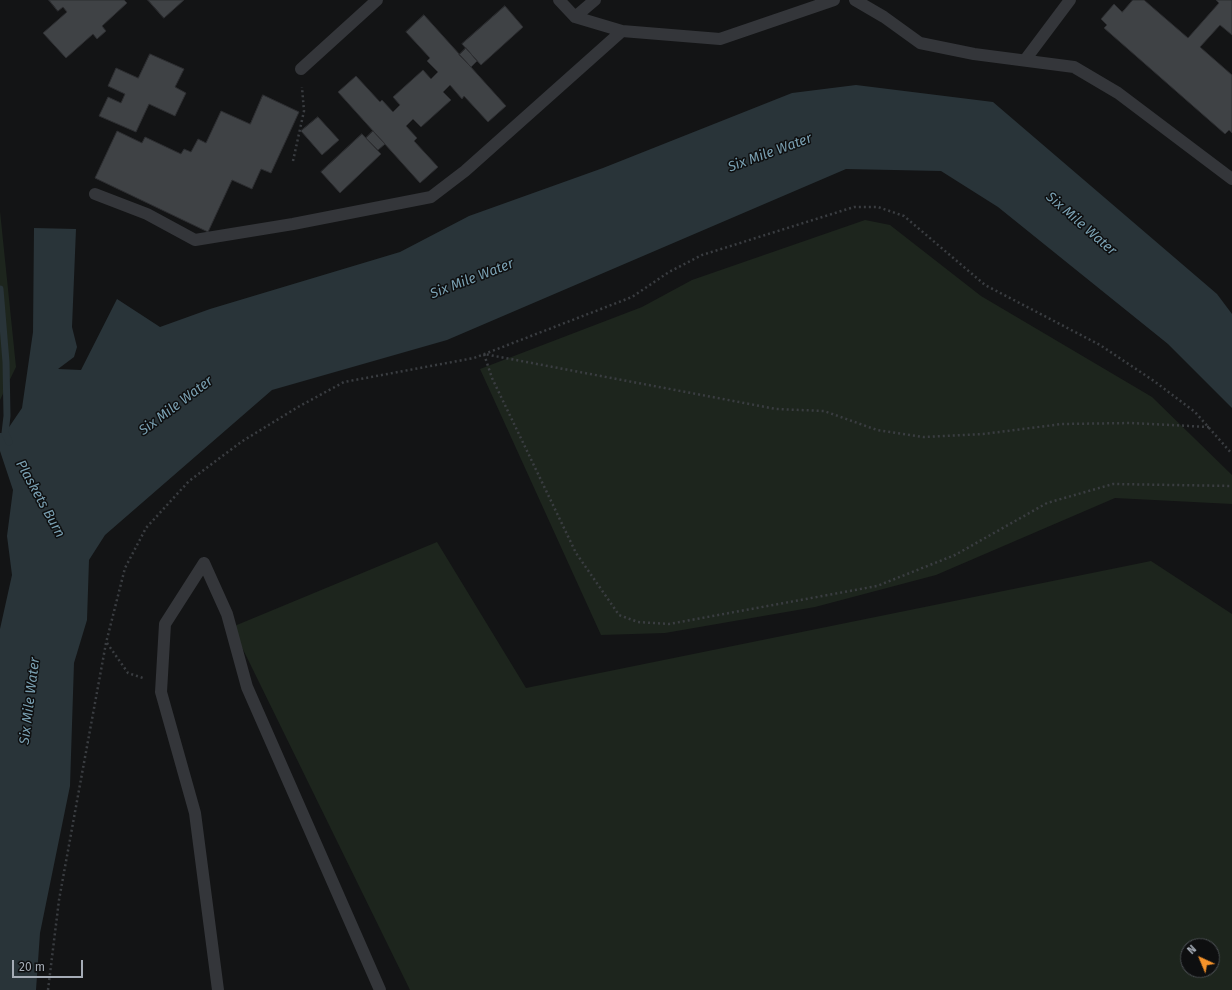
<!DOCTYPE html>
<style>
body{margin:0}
#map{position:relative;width:1232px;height:990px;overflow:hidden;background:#131415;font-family:"Fira Sans",sans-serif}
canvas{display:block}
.north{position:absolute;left:1180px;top:938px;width:40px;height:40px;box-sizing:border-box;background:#0e0f10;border:1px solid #4a4e52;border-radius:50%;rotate:316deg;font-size:11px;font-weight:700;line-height:16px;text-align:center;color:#a5acb6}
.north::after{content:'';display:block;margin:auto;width:14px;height:18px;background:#f6932a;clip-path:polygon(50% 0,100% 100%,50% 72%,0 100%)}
.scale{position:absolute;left:12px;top:960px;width:71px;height:18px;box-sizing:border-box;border:2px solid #a5acb6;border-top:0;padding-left:5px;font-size:12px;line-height:14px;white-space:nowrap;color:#a5acb6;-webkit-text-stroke:3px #0e0f10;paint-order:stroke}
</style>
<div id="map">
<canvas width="1232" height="990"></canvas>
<div class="north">N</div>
<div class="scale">20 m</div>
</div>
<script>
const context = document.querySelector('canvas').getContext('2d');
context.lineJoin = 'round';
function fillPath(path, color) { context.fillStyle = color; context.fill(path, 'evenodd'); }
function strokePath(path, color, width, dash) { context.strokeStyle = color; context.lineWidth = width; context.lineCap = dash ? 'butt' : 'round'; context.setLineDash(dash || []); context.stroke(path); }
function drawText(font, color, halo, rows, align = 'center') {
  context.font = font + ' "Fira Sans",sans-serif'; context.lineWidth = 3; context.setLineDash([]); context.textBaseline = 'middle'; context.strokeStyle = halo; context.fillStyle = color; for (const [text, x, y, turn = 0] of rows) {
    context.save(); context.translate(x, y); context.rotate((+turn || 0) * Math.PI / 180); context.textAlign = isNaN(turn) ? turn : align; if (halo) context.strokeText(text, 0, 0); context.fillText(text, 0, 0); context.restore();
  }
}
fillPath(new Path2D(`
 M0 211 16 367 0 400Z
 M865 220 890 225 981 296 1152 397 1232 475V504L1115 498 936 575 815 607 665 633 601 635 480 369 642 307 692 280Z
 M437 542 526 688 1151 561 1232 614V990H410L232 627ZM1188 946H1212V970H1188Z`), '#1d251d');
fillPath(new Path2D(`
 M856 85 993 102 1217 294 1232 314V408L1168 344 998 207 941 171 846 169 447 340 272 390 105 535 89 560 87 620 74 663 70 786 40 933 36 990H0V629L12 575 7 536 13 490 0 451V433H5L22 408 33 332 34 228 76 229 72 327 77 347 74 357 58 369 81 370 117 299 160 327 210 309 400 252 469 216 603 168 792 93Z`), '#293439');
strokePath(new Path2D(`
 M0 289 6 362 7 416 5 433 9 442`), '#293439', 7);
const building = new Path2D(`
 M49 0H124L127 3 102 26 106 31 97 39 93 34 66 58 43 33 67 12 63 7 58 11Z
 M148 0H184L164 18Z
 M1133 0H1144L1188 38 1219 3 1216 0H1232V35L1220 25 1200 47 1232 75V133L1229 130 1225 134 1104 28 1107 25 1101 19 1114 4 1122 12Z
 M505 6 523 27 481 65 462 44Z
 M424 15 506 106 488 122 464 96 462 99 450 85 443 92 451 100 421 127 413 119 406 126 417 138 414 141 438 167 420 183 338 92 356 76 380 102 382 100 393 112 400 105 393 97 423 70 431 79 438 72 427 61 430 58 406 32Z
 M466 48 477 61 471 67 459 55Z
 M150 54 184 69 175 87 186 93 175 116 149 104 136 132 99 116 108 97 121 103 125 94 108 86 116 68 138 78Z
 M263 95 299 112 271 173 261 169 252 189 232 180 208 232 95 178 117 131 142 143 145 137 181 154 184 149 191 152 198 139 206 143 221 111 250 124Z
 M318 117 339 140 322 155 301 131Z
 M373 131 385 144 378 150 366 138Z
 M362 134 381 154 340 193 321 172Z`);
fillPath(building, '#3f4245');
strokePath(building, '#2d2e31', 1);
strokePath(new Path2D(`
 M293 161 304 111 302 87
 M1209 427 1131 423 1062 424 983 434 923 437 877 430 824 411 776 409 484 354 492 378 576 553 619 615 638 622 669 624 877 586 955 555 1047 503 1113 484 1232 486
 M107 643 128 673 143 678
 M48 990 59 900 79 790 106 643 125 568 146 528 189 481 241 442 298 407 344 382 474 358 632 297 669 272 702 255 854 207H878L904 216 985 285 1100 345 1154 381 1195 412 1232 454`), '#3a3d41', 2.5, [2, 3]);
strokePath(new Path2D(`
 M559 0 575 17 622 31 720 39 834 0
 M855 0 884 17 920 43 974 54 1074 67 1118 93 1232 179
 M575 17 595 0
 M1025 60 1070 0
 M301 69 377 0
 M95 194 147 214 195 240 293 224 431 197 465 171 622 31
 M204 563 227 614 247 687 380 990
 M204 563 165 624 161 692 195 813 218 990`), '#34363a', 12);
drawText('italic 14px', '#7aa0b2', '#0e0f10', [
 ["Six Mile Water",770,153,-20],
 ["Six Mile Water",1081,224,41],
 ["Six Mile Water",472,279,-21],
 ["Six Mile Water",176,406,-37],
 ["Plaskets Burn",40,499,61],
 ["Six Mile Water",30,701,-83]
]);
</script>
